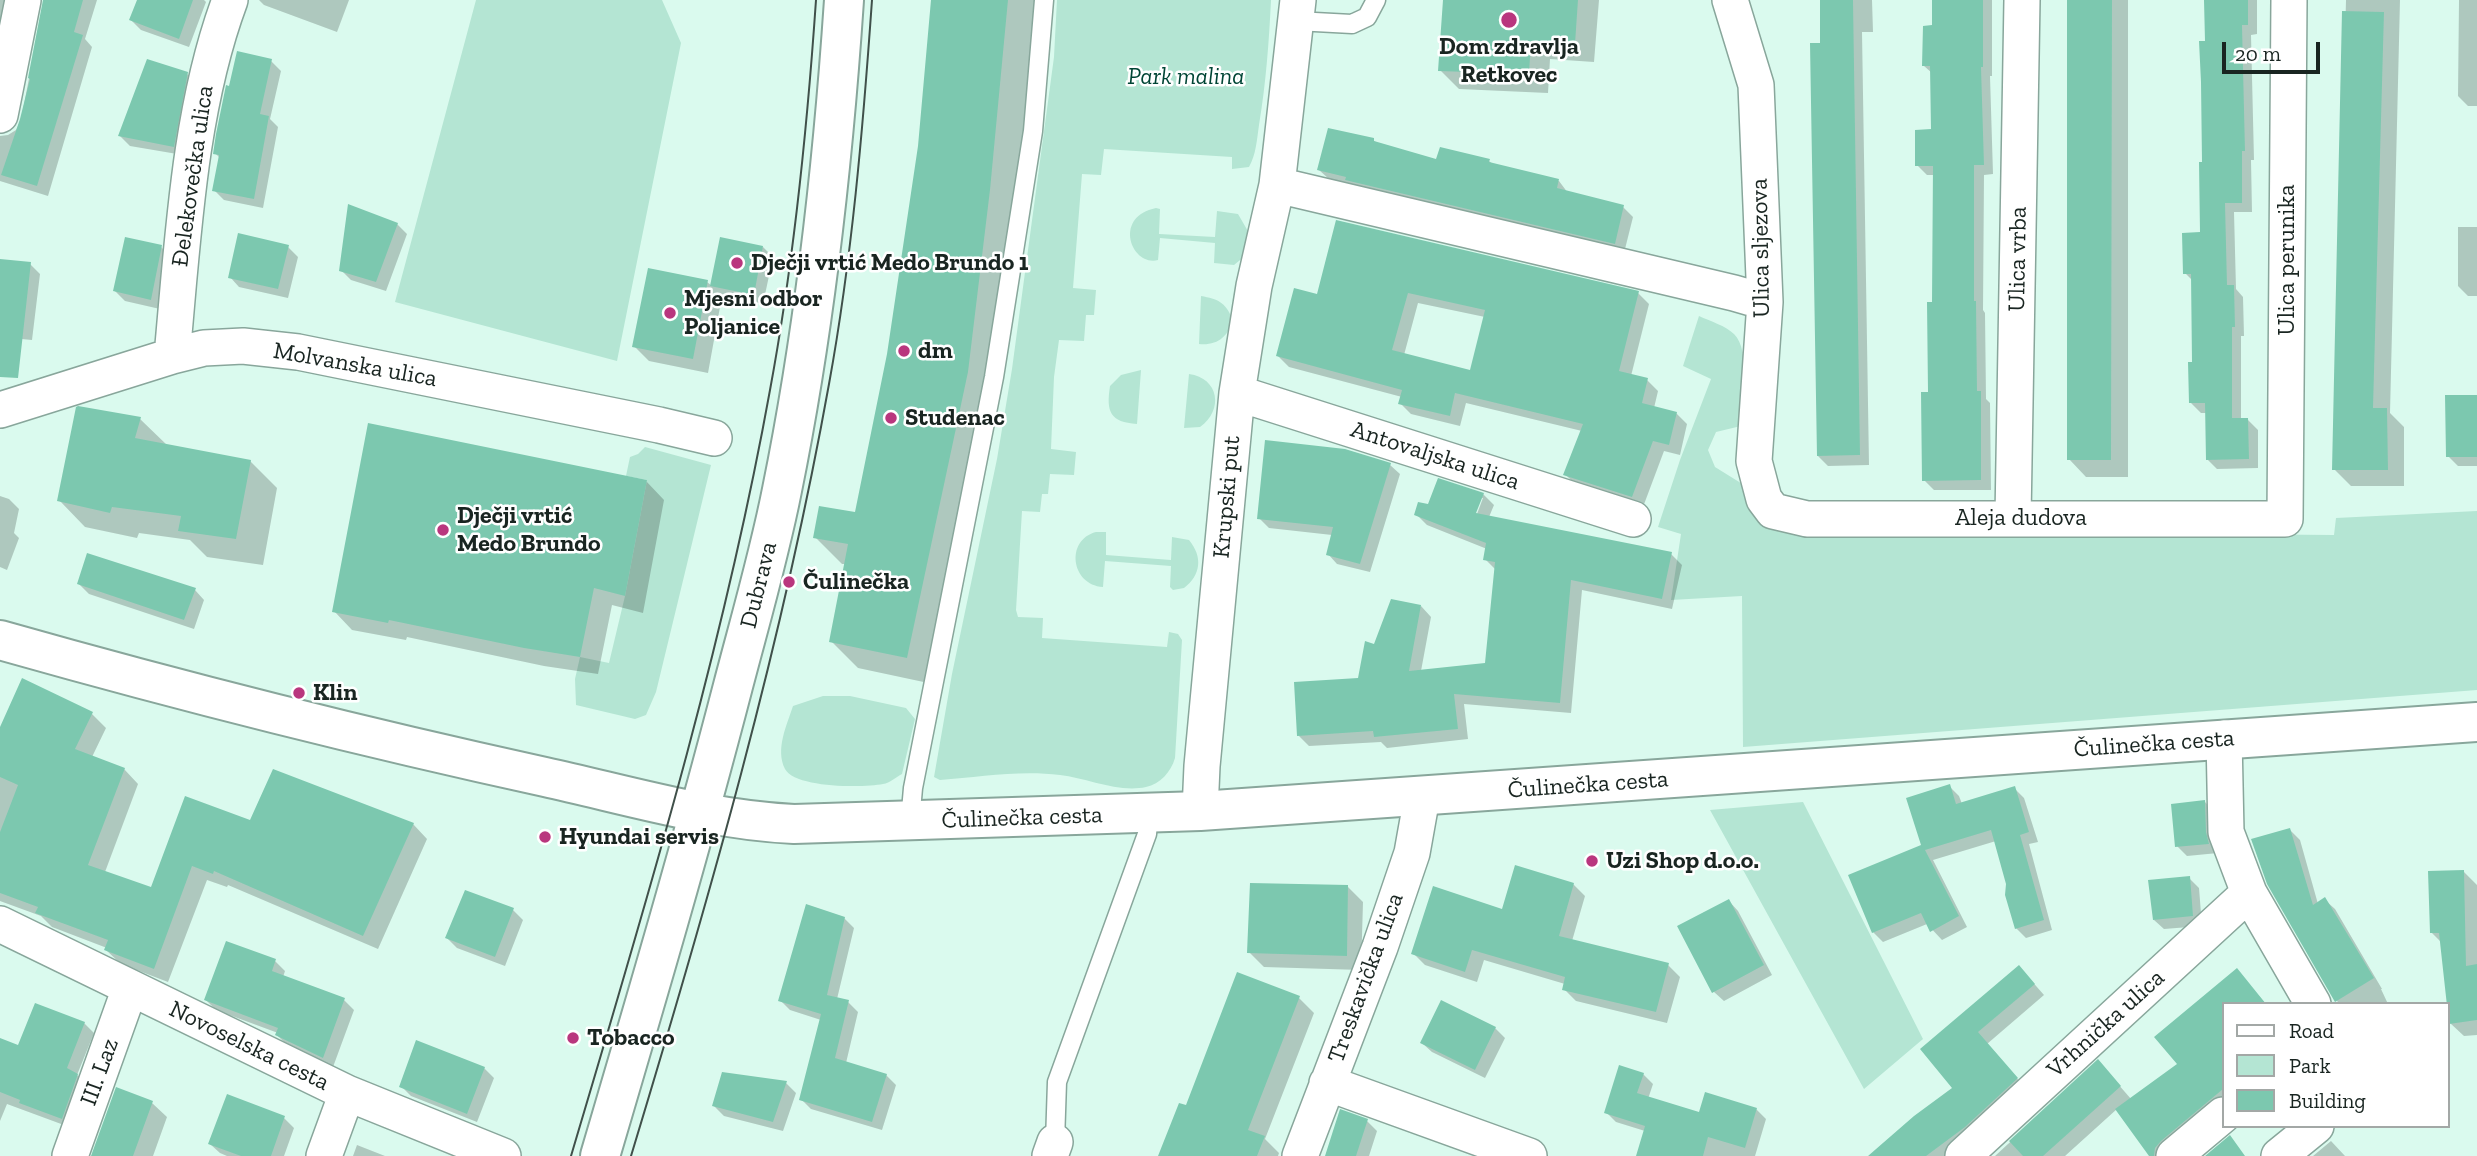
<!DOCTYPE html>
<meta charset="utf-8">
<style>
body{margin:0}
#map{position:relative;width:2477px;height:1156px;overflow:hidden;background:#dafaee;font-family:"Zilla Slab",serif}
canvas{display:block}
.legend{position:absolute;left:2222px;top:1002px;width:228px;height:126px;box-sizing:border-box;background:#fff;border:2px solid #a3a8a6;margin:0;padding:9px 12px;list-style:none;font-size:21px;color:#192521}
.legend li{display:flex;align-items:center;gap:14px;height:35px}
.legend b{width:35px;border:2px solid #a3a8a6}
.scale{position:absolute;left:2222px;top:42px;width:98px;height:32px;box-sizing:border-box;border:4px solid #192521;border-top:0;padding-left:9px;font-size:21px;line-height:24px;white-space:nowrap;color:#192521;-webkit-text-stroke:5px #fff;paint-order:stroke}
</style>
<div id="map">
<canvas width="2477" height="1156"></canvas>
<ul class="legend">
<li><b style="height:9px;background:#fff"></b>Road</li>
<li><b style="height:19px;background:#b4e5d3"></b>Park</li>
<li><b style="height:19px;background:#7cc8af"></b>Building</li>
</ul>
<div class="scale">20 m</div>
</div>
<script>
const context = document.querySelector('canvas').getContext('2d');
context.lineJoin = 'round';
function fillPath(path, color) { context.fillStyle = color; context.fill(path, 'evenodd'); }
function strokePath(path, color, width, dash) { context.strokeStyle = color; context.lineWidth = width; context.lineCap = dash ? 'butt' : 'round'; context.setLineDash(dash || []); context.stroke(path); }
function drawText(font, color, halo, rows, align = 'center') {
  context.font = font + ' "Zilla Slab",serif'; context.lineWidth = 5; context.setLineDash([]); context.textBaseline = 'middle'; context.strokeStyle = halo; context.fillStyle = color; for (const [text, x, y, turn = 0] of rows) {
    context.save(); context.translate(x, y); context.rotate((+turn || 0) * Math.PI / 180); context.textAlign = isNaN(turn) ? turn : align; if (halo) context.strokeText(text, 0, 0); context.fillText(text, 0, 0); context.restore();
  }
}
fillPath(new Path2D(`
 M476 0H662L681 43 617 361 395 302Z
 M1057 0H1271C1269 42 1266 83 1259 125 1257 139 1256 155 1249 167L1232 169V157L1104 149 1101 175 1082 174 1073 288 1096 290 1094 315H1086L1084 341 1059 340 1054 377 1051 449 1076 452 1074 475 1050 474 1048 494H1042L1040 512 1022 511 1016 610 1018 617 1043 618 1042 638 1167 647 1169 632 1178 634 1182 640 1175 758C1171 772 1160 784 1146 787 1118 793 1087 778 1060 775 1020 770 979 777 940 780L934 777 952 674 997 459 1012 369 1054 57Z
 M1156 208 1160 209 1159 234 1215 237 1217 211 1238 214 1249 233 1245 256 1234 265 1214 263 1215 243 1160 238 1158 260C1132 267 1112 217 1156 208Z
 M1201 296C1218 299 1225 302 1232 318 1230 337 1216 346 1199 344Z
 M1699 316C1710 321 1726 326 1734 334 1751 350 1743 404 1741 426L1716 432 1708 450 1715 467 1744 485 1846 531 2334 535 2336 518 2477 511V690L1743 747 1742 596 1671 600 1681 534 1658 527 1680 460 1711 379 1683 366Z
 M1141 370 1137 424C1110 422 1106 412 1110 386L1121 375Z
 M1189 374C1219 378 1224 410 1200 427L1184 428Z
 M645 447 711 465 656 692 646 715 635 719 576 705 575 679 580 657 609 663 625 596 647 480 626 476 630 457 638 454Z
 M1096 532H1106V555L1171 560 1172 537 1189 540C1203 557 1201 575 1184 588L1173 590 1170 587 1171 566 1105 561 1103 587C1071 585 1065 540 1096 532Z
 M823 696H850L906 708 915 719 902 774C896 777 890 783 883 784 863 788 795 788 785 769 775 749 787 725 793 706Z
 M1803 802 1923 1039 1864 1089 1710 810Z`), '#b4e5d3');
fillPath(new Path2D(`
 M0 0H17L0 74Z
 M44 0H97L85 39 92 47 48 196 0 181V136L8 135 16 130 21 120Z
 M138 0H204L206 2 189 47 141 30 131 20Z
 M259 0H349L337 32 264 5Z
 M933 0H1036L1032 57 994 399 933 684 858 668 831 641 846 564H842L815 537 856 514 889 354 919 146Z
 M1445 0H1599L1594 62 1550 59 1548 93 1459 89 1440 70Z
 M1821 0H1872L1873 32H1862L1869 465 1828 466 1818 456Z
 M1934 0H1992V76H1990L1993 174 1984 175 1983 310 1985 313 1986 399 1990 403 1991 490H1934L1924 480 1933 303 1935 175H1927L1917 165 1933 131 1932 73 1924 66 1934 26Z
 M2069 0H2128V477H2086L2069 459Z
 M2206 0H2257V34L2251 35 2254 160H2251L2252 212H2234L2236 289 2243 297 2244 336H2241V420H2248L2258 430V468L2217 469 2207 459V413H2201L2191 403 2193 364V281L2185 273 2202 234Z
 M2346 0H2400L2390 413 2404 427V486H2351L2334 469Z
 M2459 0H2477V106H2468L2458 96Z
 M271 61 281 71 270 119 278 127 263 208 224 200 214 190 220 158 215 153Z
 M187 74 197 84 183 155 130 146 120 136Z
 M1373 140 1377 143 1438 161H1489L1494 165 1559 181 1568 193 1623 207 1633 217 1624 253 1329 179 1319 170Z
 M1337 222 1638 293 1649 304 1631 376 1647 380 1658 391 1654 408 1676 413 1687 424 1680 455 1664 451 1643 507 1576 485 1565 474 1582 431 1466 403 1460 426 1411 414 1400 403 1402 397 1289 367 1278 356 1319 297ZM1418 303 1485 317 1471 372 1404 355Z
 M397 224 407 234 386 291 351 280 341 270Z
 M2458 227H2477V296H2468L2458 286Z
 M161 247 171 257 160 309 125 301 115 291Z
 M288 247 298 257 288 298 239 287 230 277Z
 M763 247 773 257 763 304 722 296 708 373 649 361 634 346 707 282 712 286Z
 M0 260 30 264 40 274 32 340 0 337Z
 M2477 397V466H2458L2448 456Z
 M140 419 168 446 250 461 277 488 263 565 207 557 190 540 139 533 137 538 85 527 59 500Z
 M1390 465 1400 474 1370 572 1337 564 1328 554 1332 535 1269 528 1259 518Z
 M646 481 664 500 643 613 612 605 598 674 544 666 407 637 406 640 352 630 334 611Z
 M1483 494 1494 505 1489 517 1671 554 1682 565 1672 609 1582 590 1571 713 1464 704 1468 739 1387 748 1381 742 1309 746 1298 735 1359 679 1375 646 1421 606 1431 617 1421 671 1487 664 1496 570 1485 559 1487 549 1427 525 1416 514 1429 506ZM1480 498H1483L1474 522 1471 520Z
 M0 496 9 499 19 509 14 533 19 538 7 570 0 567Z
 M79 584 195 590 204 600 194 629 89 594Z
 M92 714 106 728 92 757 124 769 138 784 105 872 152 890 251 822 413 824 427 839 378 949 228 885 227 887 207 880 168 982 121 964 106 950 107 948 52 927 41 916 0 901V731Z
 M1949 786 1959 796 1962 804 2014 788 2024 798 2038 842 2029 844 2052 930 2026 938 2016 928 2008 883 1996 841 1933 860 1967 927 1942 940 1927 924 1883 942 1873 932 1923 846Z
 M2205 802 2214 812 2218 853 2187 856 2177 846Z
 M2290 830 2300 840 2318 904 2325 900 2335 909 2382 989H2381L2388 1004H2339L2269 884Z
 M2464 872 2477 885V1035L2464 1036 2450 1023 2441 942 2431 932Z
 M2189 878 2199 888 2202 926 2164 929 2154 920Z
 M1573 884 1585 896 1572 941 1668 965 1680 977 1667 1023 1576 1001 1564 989 1565 984 1484 960 1477 982 1425 965 1413 953 1504 911Z
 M1348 887 1363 902 1361 970 1264 967 1249 952Z
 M466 892 513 910 523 920 505 966 457 948 447 938Z
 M1729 901 1738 911 1772 975 1724 1001 1714 992Z
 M844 918 854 928 837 999 848 1002 858 1012 846 1063 886 1075 896 1085 882 1130 811 1109 801 1099 821 1020 790 1010 780 1000Z
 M275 961 285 971 283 977 344 1000 354 1010 333 1067 287 1045 277 1035 278 1033 216 1010 206 1000Z
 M2236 970 2266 1004H2223V1114L2173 1156H2152L2117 1109 2065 1156H1995L2098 1061 2131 1099 2179 1064Z
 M2029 978 2044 995 1987 1044 2027 1090 1957 1156H1870L1955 1088 1922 1050Z
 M1299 998 1314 1013 1265 1139 1279 1153 1278 1156H1159L1187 1108Z
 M84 1023 94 1033 77 1075 87 1085 72 1128 7 1104 0 1121V1040L19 1048Z
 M1495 1028 1505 1038 1485 1078 1432 1052 1422 1043Z
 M484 1068 494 1078 477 1122 411 1096 401 1086Z
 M1643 1074 1653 1084 1648 1099 1700 1115 1756 1109 1766 1119 1755 1156H1638L1645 1131 1616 1122 1606 1112Z
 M786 1083 796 1093 783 1131 724 1116 714 1106Z
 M228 1097 284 1118 294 1128 284 1156H227L220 1153 210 1144Z
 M152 1103 167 1117 153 1156H93Z
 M1367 1121 1377 1131 1369 1156H1327Z
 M2331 1141 2345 1156H2313Z
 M357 1145 385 1156H353Z`), '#0003');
fillPath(new Path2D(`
 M43 0H83L74 32 83 35 37 186 1 175 20 119 30 79 28 78Z
 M137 0H193L179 39 129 20Z
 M931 0H1008L990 190 968 372 907 658 829 642 848 544 813 538 819 506 855 512 887 354 918 146Z
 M1443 0H1578L1575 44 1531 41 1529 74 1438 71Z
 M1820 0H1853L1860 455 1817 456 1810 43H1820Z
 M1932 0H1983V67H1981L1984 165H1974V301H1976L1977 391H1981V480L1922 481 1921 392H1928L1927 302H1932L1933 166H1915V130L1931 129 1930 66H1922L1923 26 1932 25Z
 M2067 0H2112L2111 460H2067Z
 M2204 0H2248V25H2242L2245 151H2242V203H2225L2227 285H2234L2235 327H2232V418H2248L2249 459 2206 460 2205 403H2189L2188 362H2192L2191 274H2183L2182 233 2200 232 2199 162H2202L2201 82 2199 41H2205Z
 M2342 11 2384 12 2373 408H2387L2388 470H2332Z
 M237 51 272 59 260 114 269 116 254 199 212 191 219 155 213 154 216 134 225 90 226 85 229 86Z
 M147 59 188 72 174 147 118 136Z
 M1328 128 1374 138V141L1436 159 1440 147 1490 159 1489 162 1559 179 1557 188 1624 205 1615 244 1345 180 1346 177 1317 170Z
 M348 204 398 223 376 282 339 271Z
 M1336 220 1639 291 1619 371 1648 378 1642 403 1677 412 1669 445 1653 441 1632 497 1563 475 1583 424 1455 393 1450 416 1398 404 1402 390 1276 356 1294 288 1317 294ZM1408 293 1485 310 1470 370 1392 350Z
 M238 233 289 245 278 289 228 278Z
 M125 237 162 245 151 300 113 291Z
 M720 237 763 246 754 295 710 286Z
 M0 259 31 262 18 378 0 377Z
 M648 268 708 280 693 359 632 347Z
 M2445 395H2477V457H2446Z
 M78 406 141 417 135 438 251 460 236 539 178 531 181 516 112 507 110 513 57 501 76 407Z
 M368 423 647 480 625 596 594 588 580 657 524 648 389 620 388 623 332 612Z
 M1265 440 1345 449 1391 463 1360 564 1326 555 1333 527 1257 519Z
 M1438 478 1484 493 1476 513 1672 552 1662 599 1571 580 1560 703 1454 694 1458 729 1374 737 1373 731 1297 736 1294 682 1358 678 1365 641 1374 644 1391 599 1421 605 1409 671 1485 663 1495 562 1483 560 1486 543 1414 515 1418 502 1428 504Z
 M87 553 196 588 184 620 77 584Z
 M22 678 93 712 75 749 125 768 88 865 151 887 185 796 250 820 273 769 414 823 363 936 214 871 213 874 192 866 154 969 104 950 108 940 35 913 38 907 0 893V832L18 785 0 777V727Z
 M1950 784 1956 804 2015 786 2029 832 2020 835 2044 920 2015 929 2005 895 2006 884 1991 830 1925 850 1959 916 1930 932 1921 913 1872 933 1848 875 1921 845 1906 798Z
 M2205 800 2206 832 2209 844 2175 847 2171 804Z
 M2290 828 2313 905 2325 897 2374 978 2335 1002 2267 884 2251 839Z
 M1515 865 1574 883 1559 936 1669 963 1656 1012 1562 990 1565 977 1472 950 1465 972 1411 954 1433 886 1502 909Z
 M2464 870 2466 966 2477 964V1020L2449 1024 2439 933H2430L2428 871Z
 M2190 876 2193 916 2153 920 2148 880Z
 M1250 883 1348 885 1347 956 1247 953Z
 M465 890 514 908 495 957 445 938Z
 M1729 899 1764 965 1712 993 1677 926Z
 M806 904 845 917 827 995 849 1000 835 1058 887 1074 872 1122 799 1100 821 1014 778 1001Z
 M226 941 276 959 272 971 345 998 323 1058 275 1035 278 1028 204 1000Z
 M2019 965 2035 984 1978 1032 2018 1078 1965 1127 1926 1156H1868L1914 1116 1952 1088 1920 1049Z
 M2237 968 2266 1004H2223V1089L2161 1141 2155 1148 2154 1156H2149L2115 1109 2177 1064 2154 1037Z
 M1237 972 1300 996 1248 1130 1265 1136 1257 1156H1158L1179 1103 1186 1105Z
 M1441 1000 1496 1027 1475 1070 1420 1043Z
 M35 1003 85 1022 67 1068 78 1074 62 1119 19 1103 20 1100 0 1092V1038L18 1045Z
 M416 1040 485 1067 467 1114 399 1087Z
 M2098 1059 2121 1086 2043 1156H2023L2009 1141Z
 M1619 1065 1644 1073 1637 1093 1699 1112 1705 1092 1757 1108 1745 1148 1708 1137 1703 1156H1636L1645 1126 1604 1113Z
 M722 1072 787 1081 773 1122 712 1106Z
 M116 1087 153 1101 133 1156H91Z
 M227 1094 285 1116 271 1156H241L208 1144Z
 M1340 1109 1368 1119 1356 1156H1325Z
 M2230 1135 2245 1156H2205Z`), '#7cc8af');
const lane = new Path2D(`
 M1296 21 1352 24 1367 17 1376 0
 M910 822 913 788 994 377 1033 131 1044 0
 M1055 1142 1057 1082 1147 834 1149 813`);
const street = new Path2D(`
 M1730 0 1756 85 1765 302 1754 461 1764 499 1773 511 1807 519H2285L2289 0
 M0 115 23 0
 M1277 185 1734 293 1765 302
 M172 356C183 239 189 110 230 0
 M1237 393 1633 519
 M0 410 172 356 204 348 243 346 298 352 659 425 714 438
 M2013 517 2022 0
 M2224 738 2226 832 2249 893 2313 1004
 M1200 811 1202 766 1237 393 1254 286 1277 185 1298 0
 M0 924 347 1093 503 1156
 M1327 1083 1529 1156
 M70 1156 130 988
 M324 1156 347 1093
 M1050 1156 1055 1142
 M1300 1156 1380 947 1412 853 1422 797
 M1963 1156 2249 893
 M2174 1156 2223 1115
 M2279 1156 2316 1126`);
const secondary = new Path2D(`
 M0 640C180 691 362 737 545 777 627 795 709 820 794 824L1200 811 2477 722
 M600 1156C646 1000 692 844 733 686 750 621 769 556 782 490 815 328 833 164 844 0`);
strokePath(lane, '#88a69b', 21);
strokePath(street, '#88a69b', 38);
strokePath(secondary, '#88a69b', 42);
strokePath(lane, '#fff', 18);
strokePath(street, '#fff', 35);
strokePath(secondary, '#fff', 38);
strokePath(new Path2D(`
 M571 1156C646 903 723 650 770 390 794 261 807 131 816 0
 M631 1156C708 902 782 646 829 384 852 258 863 128 872 0`), '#40504a', 2);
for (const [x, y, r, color] of [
 [1509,20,9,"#b9367e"],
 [737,263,7,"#b9367e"],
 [670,313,7,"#b9367e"],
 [904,351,7,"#b9367e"],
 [891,418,7,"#b9367e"],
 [443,530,7,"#b9367e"],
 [789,582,7,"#b9367e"],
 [299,693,7,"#b9367e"],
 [545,837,7,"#b9367e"],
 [1592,861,7,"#b9367e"],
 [573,1038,7,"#b9367e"]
]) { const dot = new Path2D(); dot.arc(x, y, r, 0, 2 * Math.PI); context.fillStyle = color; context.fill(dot); strokePath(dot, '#fff', 2.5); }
drawText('bold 24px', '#192521', '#fff', [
 ["Dom zdravlja",1509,47,"center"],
 ["Retkovec",1509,75,"center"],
 ["Dječji vrtić Medo Brundo 1",751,263],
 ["Mjesni odbor",684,299],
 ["Poljanice",684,327],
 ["dm",918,351],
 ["Studenac",905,418],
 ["Dječji vrtić",457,516],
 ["Medo Brundo",457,544],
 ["Čulinečka",803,582],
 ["Klin",313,693],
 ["Hyundai servis",559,837],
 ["Uzi Shop d.o.o.",1606,861],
 ["Tobacco",587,1038]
], 'left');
drawText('italic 24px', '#004535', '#fff', [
 ["Park malina",1186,77]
]);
drawText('24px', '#192521', '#fff', [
 ["Đelekovečka ulica",193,176,-82],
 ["Ulica sljezova",1761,248,-91],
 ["Ulica vrba",2018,259,-89],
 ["Ulica perunika",2287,260,-90],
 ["Molvanska ulica",355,365,10],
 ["Antovaljska ulica",1435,456,18],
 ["Krupski put",1227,497,-85],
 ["Aleja dudova",2021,518],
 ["Dubrava",759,585,-76],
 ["Čulinečka cesta",2154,744,-4],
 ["Čulinečka cesta",1588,785,-4],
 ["Čulinečka cesta",1022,818,-2],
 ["Treskavička ulica",1366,978,-70],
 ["Vrhnička ulica",2106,1024,-42],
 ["Novoselska cesta",249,1046,26],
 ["III. Laz",100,1072,-70]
]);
</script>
